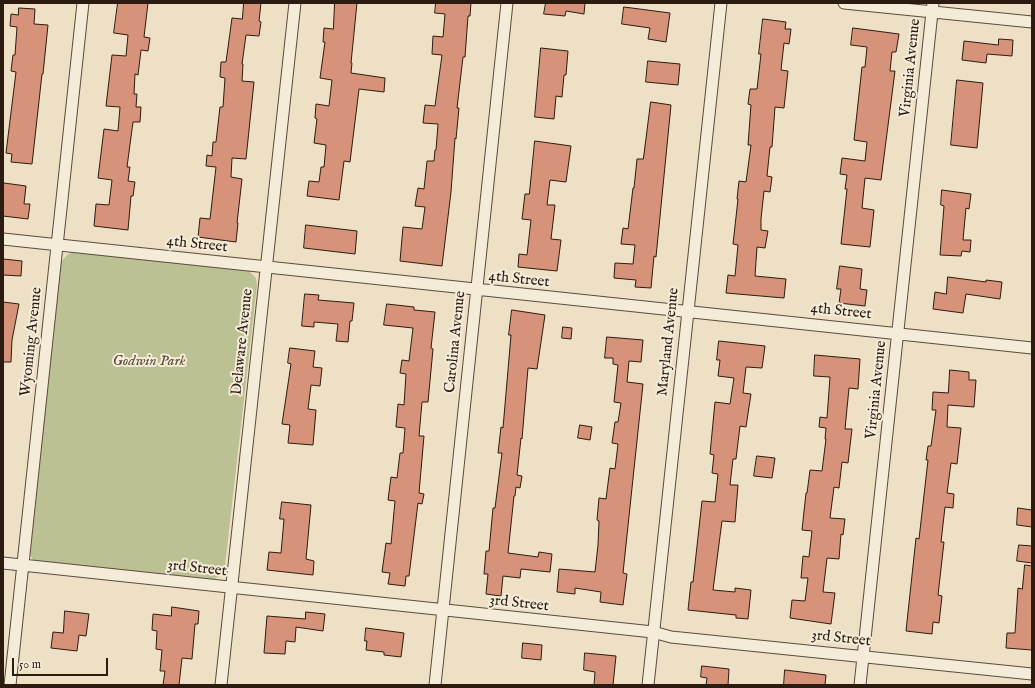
<!DOCTYPE html>
<style>
body{margin:0}
#map{position:relative;width:1035px;height:688px;overflow:hidden;background:#eee0c5;font-family:"IM FELL English",serif}
canvas{display:block}
.frame{position:absolute;inset:0;border:4px solid #2c1b10;pointer-events:none}
.scale{position:absolute;left:12px;top:658px;width:96px;height:18px;box-sizing:border-box;border:2px solid #2c1b10;border-top:0;padding-left:5px;font-size:12px;line-height:14px;white-space:nowrap;color:#2c1b10;-webkit-text-stroke:3px #f4ebd9;paint-order:stroke}
</style>
<div id="map">
<canvas width="1035" height="688"></canvas>
<div class="frame"></div>
<div class="scale">50 m</div>
</div>
<script>
const context = document.querySelector('canvas').getContext('2d');
context.lineJoin = 'round';
function fillPath(path, color) { context.fillStyle = color; context.fill(path, 'evenodd'); }
function strokePath(path, color, width, dash) { context.strokeStyle = color; context.lineWidth = width; context.lineCap = dash ? 'butt' : 'round'; context.setLineDash(dash || []); context.stroke(path); }
function drawText(font, color, halo, rows, align = 'center') {
  context.font = font + ' "IM FELL English",serif'; context.lineWidth = 4; context.setLineDash([]); context.textBaseline = 'middle'; context.strokeStyle = halo; context.fillStyle = color; for (const [text, x, y, turn = 0] of rows) {
    context.save(); context.translate(x, y); context.rotate((+turn || 0) * Math.PI / 180); context.textAlign = isNaN(turn) ? turn : align; if (halo) context.strokeText(text, 0, 0); context.fillText(text, 0, 0); context.restore();
  }
}
fillPath(new Path2D(`
 M72 252 249 271 256 278 257 285 225 566 222 575 214 579 34 561 30 555 61 262 67 255Z`), '#bbc192');
const building = new Path2D(`
 M118 3H148L144 37 150 38 148 51 141 50 138 75 135 74 134 94H137L136 107H141L140 122H133L127 167H130L128 181 135 182 133 196H131L128 230 94 226 96 204 109 205 112 180 98 178 104 129 118 131 120 107 106 106 112 55 126 56 128 35 114 33Z
 M244 3H261L259 21 261 22 259 36 246 35 242 64H243L242 81 254 82 246 159 232 158 231 177 242 179 237 223H238L236 242 198 237 200 218 210 219 216 167 206 166 207 155 212 156 213 142H216L220 107H223L225 78 220 77 221 62H226L232 18 242 19Z
 M335 3H357L351 63H352L351 73 385 78 384 92 359 89 350 162 344 161 339 200 307 196 309 181 319 182 321 167H324L326 145 314 143 317 119 315 118 316 104 329 106 332 80 320 78 325 42H323L324 28 333 29Z
 M436 3H471L470 16H468L465 57H463L457 108H459L456 139 455 138 451 192 442 266 400 261 403 227 422 229 425 207 415 206 418 188 424 189 427 161H434L435 150H436L438 124 423 123 425 105 435 106 442 55 432 54 433 36 443 37 445 14 435 13Z
 M546 3H585L584 14 566 11 565 16 544 14Z
 M624 7 670 13 666 42 648 39 650 28 622 24Z
 M19 8 35 9 34 24 48 25 43 74H42L32 164 11 162 12 154 6 153 16 72 11 71 13 55H15L17 27 10 26 11 14 18 15Z
 M763 19 786 22 785 29H791L789 44 784 43 781 70 788 71 784 108 775 107 772 147H770L767 176 772 177 770 192 764 191 761 219V230L768 231 765 248 757 247 755 276 786 279 784 298 726 293 728 275 735 276 738 245 733 244 738 199H737L739 181 746 182 751 145H748L751 105 748 104 750 89H757L761 54H759Z
 M853 28 899 34 896 52H892L890 71H895L881 180 865 178 862 208 874 210 870 247 841 244 847 189H845L847 175 840 174 842 158 865 161 867 142 854 140 862 67H865L867 47 851 45Z
 M999 39 1013 40 1012 56 987 54 986 63 962 60 964 41 998 45Z
 M541 48 568 51 566 75H564L562 97 556 96 554 119 535 117Z
 M648 61 680 64 678 85 646 82Z
 M957 80 983 83 977 148 951 145Z
 M651 102 671 105 656 257 654 256 651 288 635 287 636 280 614 278 615 263 633 264 635 245 621 244 623 228 628 229 633 188H634L637 159H643Z
 M535 141 571 146 566 182 550 180 547 205H555L551 239 561 240 557 271 518 267 519 254 527 255 531 220 522 219 525 194H529Z
 M4 183 26 186 24 204H30L28 219 3 216Z
 M942 190 971 194 969 209 966 208 963 240H971L970 252 962 251 961 256 940 255 944 206 941 205Z
 M306 225 357 231 355 254 304 248Z
 M3 259 22 261 21 276 3 275Z
 M840 266 862 269 860 289 867 290 865 306 839 303 841 289H837Z
 M948 277 986 282V280L1002 282 1000 299 966 294 963 313 933 309 935 292 946 294Z
 M305 294 319 295 318 300 354 303 352 321H350L348 342 336 341 338 324 314 322V327L302 326Z
 M3 302 19 304 12 340 11 362H3Z
 M387 304 414 307V310L435 312 431 348 433 349 428 402H422L419 436H424L419 493 424 494 422 504 418 503 409 576H406L405 586 388 584 390 573 382 572 386 543 391 544 395 501 388 500 391 477 397 478 400 453H403L405 428 396 427 398 404 404 405 406 374 400 373 402 360 409 361 413 328 384 325Z
 M512 310 545 315 537 369 528 368 522 439 521 438 517 475 522 476 520 488 516 487 515 496H514L508 553 538 557 539 552 552 554 550 572 521 569 520 578 503 576 501 596 486 594 488 574H484L486 551H489L493 508H495L502 453H498L501 427 503 428 511 335H509Z
 M563 327 572 328 571 339 562 338Z
 M607 337 643 340 641 362 629 361 627 382 643 384 623 573 627 574 623 605 600 602 601 592 575 588V594L557 592 559 569 595 572 598 545 599 521 597 520 599 498 606 499 610 468 615 469 618 444 612 443 615 422H618L621 403 614 402 618 365 613 364V358H605Z
 M719 341 765 346 762 368 746 367 743 393 751 394 746 427 740 426 736 459H733L730 485H738L735 522 722 521 713 590 735 592V588L751 590 748 619 736 618V615L688 610 691 582H693L702 501 715 502 718 474 712 473 714 455 710 454 715 402 730 404 734 378 718 376 720 360H717Z
 M290 348 315 351 313 367 322 368 320 386 311 385 308 409 316 410 313 445 288 443 290 425 282 424 291 364 288 363Z
 M815 355 860 359 858 389 849 388 845 429H852L848 463 842 462 839 488 834 487 830 518 845 519 843 535 841 534 839 559 827 558 823 592 835 593 831 624 790 618 792 600 805 601 808 578H801L803 556 809 557 812 531 802 530 806 493H807L810 470 822 471 826 439H825L826 428 819 427 820 417 827 418 830 377 814 376Z
 M950 370 969 372V380H976L974 407 948 405 947 427 961 428 957 464 951 463 947 493 954 494 953 508 945 507 941 542H944L938 595 942 596 939 623 933 622 932 634 906 631 916 538 919 539 928 460H926L928 446H931L936 410H932L933 392 948 393Z
 M580 425 592 427 590 440 578 438Z
 M757 456 775 458 772 478 754 476Z
 M282 502 311 505 306 559 314 561 313 575 267 570 269 552 281 553 284 519H280Z
 M1018 508 1032 510V527L1017 525Z
 M1019 545 1032 546V563L1017 561Z
 M1025 565 1032 566V650L1006 648 1007 633H1015L1018 588 1022 589Z
 M172 607 199 611 198 624H195L192 659 182 658 179 685H163L165 671H160L162 650 156 649 157 631 152 630 153 614 171 616Z
 M65 611 89 614 86 636 79 635 77 651 51 648 53 632 63 633Z
 M306 612 325 614 323 631 296 627 295 642 286 641 285 654 264 653 267 616 305 619Z
 M366 628 404 633 401 657 384 655V652L366 650 367 641H365Z
 M523 643 542 645 541 660 522 658Z
 M585 653 616 656 613 685H594L595 672 584 670Z
 M702 666 729 669 728 685H706L707 678 701 677Z
 M785 670 826 675 825 685H784Z`);
fillPath(building, '#d7927a');
strokePath(building, '#2c1b10', 1);
const street = new Path2D(`
 M844 3 1032 22
 M3 239 1032 348
 M3 563 653 632 671 637 1032 674
 M10 685 83 3
 M221 685 295 3
 M435 685 507 3
 M648 685 721 3
 M860 685 933 3`);
strokePath(street, '#5c4c3d', 13);
strokePath(street, '#f4ebd9', 11);
drawText('15px', '#2c1b10', '#f4ebd9', [
 ["Virginia Avenue",911,68,-84],
 ["4th Street",197,245,6],
 ["4th Street",519,280,6],
 ["4th Street",841,312,6],
 ["Wyoming Avenue",32,342,-84],
 ["Delaware Avenue",243,342,-84],
 ["Carolina Avenue",456,342,-84],
 ["Maryland Avenue",669,342,-84],
 ["Virginia Avenue",877,390,-84],
 ["3rd Street",197,569,6],
 ["3rd Street",519,604,6],
 ["3rd Street",841,639,6]
]);
drawText('italic 15px', '#574d37', '#f4ebd9', [
 ["Godwin Park",149,362]
]);
</script>
